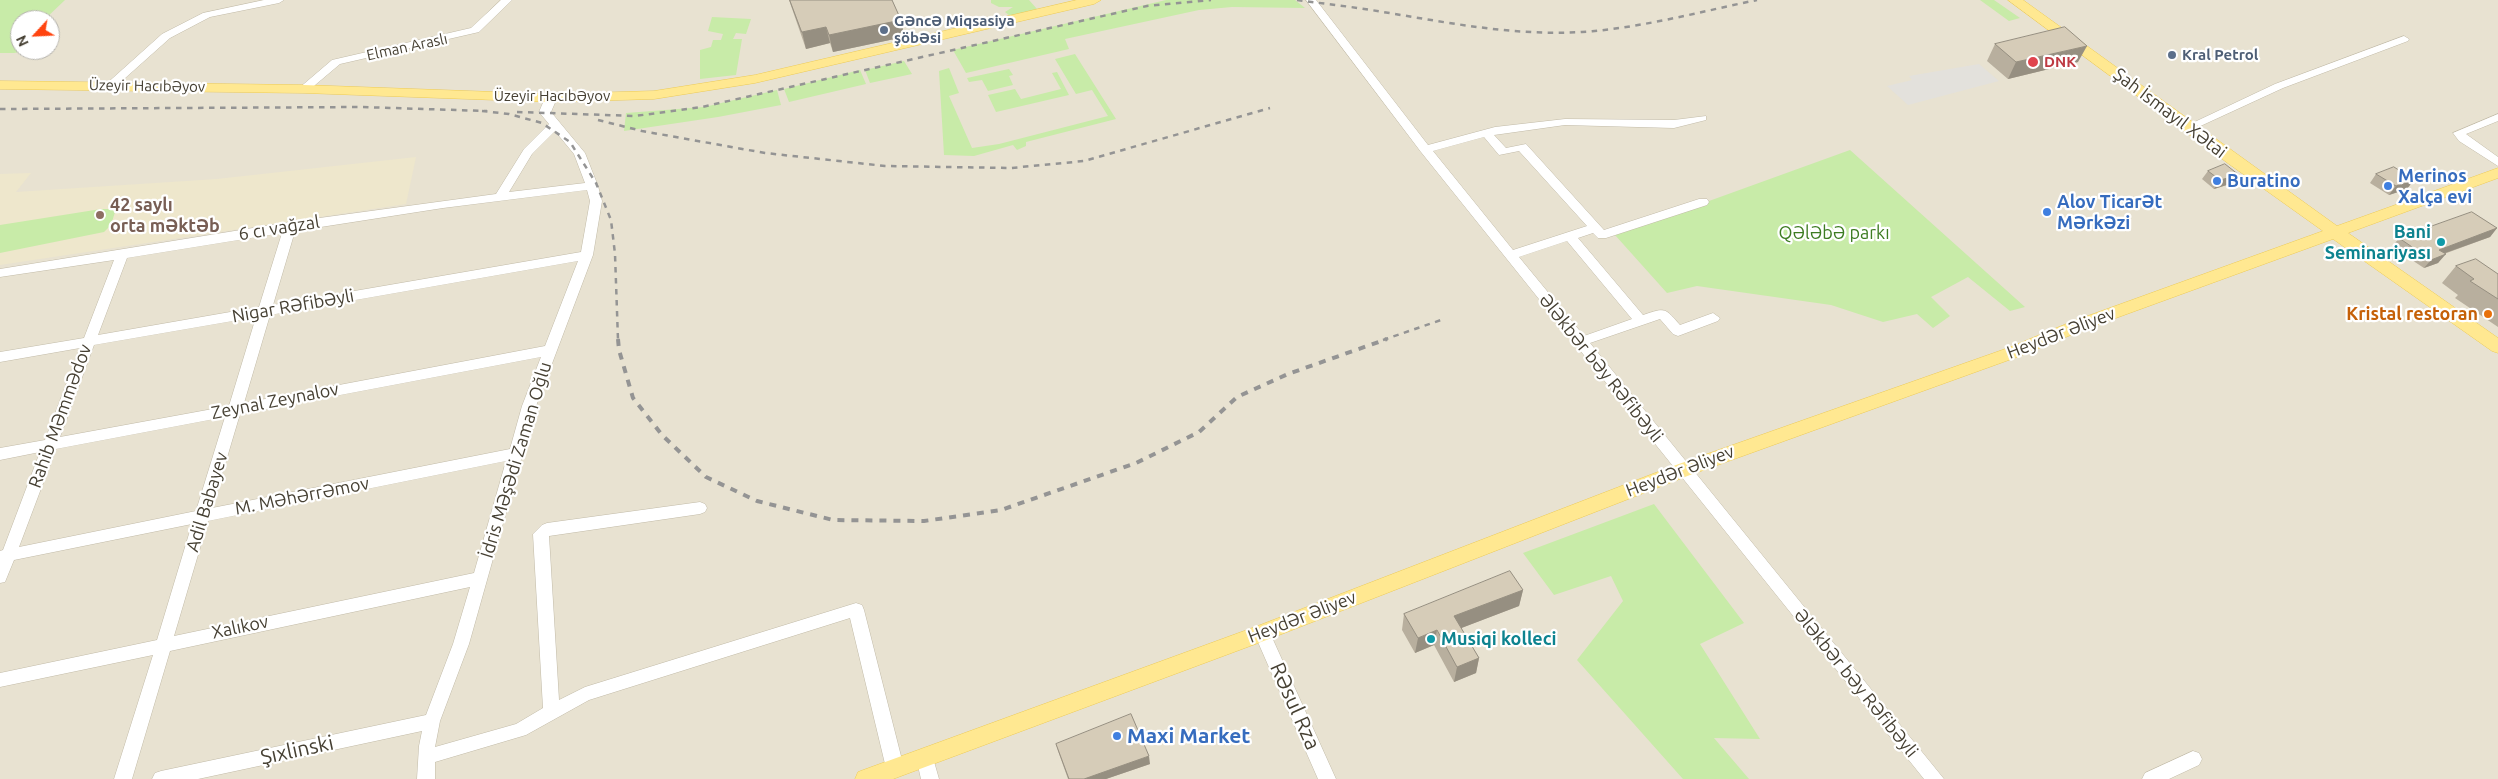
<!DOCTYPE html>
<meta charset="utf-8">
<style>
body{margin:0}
#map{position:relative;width:2498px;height:779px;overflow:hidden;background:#f3f0e3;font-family:Ubuntu,sans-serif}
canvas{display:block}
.north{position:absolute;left:10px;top:10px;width:50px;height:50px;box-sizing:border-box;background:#fff;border:1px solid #b5b3ad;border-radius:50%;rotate:245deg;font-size:14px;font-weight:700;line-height:20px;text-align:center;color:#464033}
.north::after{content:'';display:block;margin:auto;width:18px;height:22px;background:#ff440f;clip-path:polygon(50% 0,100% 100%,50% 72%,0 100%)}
</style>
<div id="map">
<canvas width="2498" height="779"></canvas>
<div class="north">N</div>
</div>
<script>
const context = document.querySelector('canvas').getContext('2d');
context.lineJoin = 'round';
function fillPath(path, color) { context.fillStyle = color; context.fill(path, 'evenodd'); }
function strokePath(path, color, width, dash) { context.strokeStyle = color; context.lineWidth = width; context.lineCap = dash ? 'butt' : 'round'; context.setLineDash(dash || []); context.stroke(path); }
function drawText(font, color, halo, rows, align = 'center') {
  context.font = font + ' Ubuntu,sans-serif'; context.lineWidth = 4.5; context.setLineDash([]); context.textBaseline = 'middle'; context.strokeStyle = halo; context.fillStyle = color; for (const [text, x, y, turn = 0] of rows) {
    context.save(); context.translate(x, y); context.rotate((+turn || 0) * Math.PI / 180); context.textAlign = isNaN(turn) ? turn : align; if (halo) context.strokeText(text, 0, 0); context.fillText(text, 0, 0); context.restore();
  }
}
fillPath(new Path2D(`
 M0 0H2498V779H0ZM20 20H50V50H20Z`), '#e8e2d1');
fillPath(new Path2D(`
 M416 157 406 204 0 265V174L31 173 16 192 217 179Z`), '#eee7cc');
fillPath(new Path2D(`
 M0 0H65L44 20H20V50H30L14 53H0Z
 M991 0H1029L1037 9 1010 16 1005 12 1013 7H999L991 3Z
 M1166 0H1295L1305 8 1232 7 1199 10 1065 39 1069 49 966 73 953 50Z
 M1980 0H1994L2020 18 2009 21Z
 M712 17 751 19 746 34 736 33 733 39H742L736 75 700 79V50L711 47 713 40H721L723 34 708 31Z
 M1075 54 1116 119 1026 142V146L1017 150 1013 145 974 156 944 155 939 71 949 68 959 93 949 96 972 148 999 144 1108 116 1092 90 1076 94 1055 59Z
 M904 61 912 74 870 83 865 70Z
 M1009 69 1013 75 1009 76 1013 85 988 91 982 80 969 82 967 78Z
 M860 70 866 84 789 102 784 89Z
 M1057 72 1069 95 996 112 988 95 1015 89 1021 99 1061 89 1052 73Z
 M777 90 781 105 718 117 624 131 626 113 704 107Z
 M1850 150 2025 307 2010 311 1968 277 1931 297 1950 316 1933 328 1917 314 1883 322 1831 305 1697 286 1667 293 1615 235Z
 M101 209H111L115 212 111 225 104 232 0 253V225Z
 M1654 504 1744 623 1700 644 1760 739 1714 738 1749 779H1683L1577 660 1623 601 1611 576 1554 595 1523 553Z`), '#c8eba8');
fillPath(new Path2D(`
 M1979 64 1999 81 1908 105 1887 86 1912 80 1909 76Z`), '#e3e1dc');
const minor = new Path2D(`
 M264 0H284L279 3 210 17 170 38 114 88 110 89 104 86 162 34 203 13Z
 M501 0H512L479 32 340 64 308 91 304 92 298 89 332 60 471 28Z
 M1306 0H1316L1428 145 1495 127 1565 119 1674 120 1706 116V120L1674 128 1565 125 1494 135 1506 148 1526 144 1604 230 1699 199H1707L1709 202 1707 205 1606 238H1598L1593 233 1578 238 1643 315C1666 307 1665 308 1680 325L1713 313 1720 318 1718 321 1678 336 1673 334 1660 319 1590 343 1944 779H1924L1421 152ZM1484 137 1499 155 1519 151 1587 226 1513 250 1433 151ZM1567 241 1632 319 1584 336 1519 257Z
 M2404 36 2409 39 2408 41 2283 88 2194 129 2190 131 2184 127 2275 84Z
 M551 95 557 98 551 112 585 153 598 186 602 201 593 255 536 406 469 644 440 721 435 747 516 724 543 708 533 534 542 525 547 523 700 502 705 504 707 508 705 512 700 514 549 536 559 700 585 687 856 603 862 605 864 610 904 768 901 774 895 776 889 774 886 768 850 618 589 700 526 735 435 762V779H417L419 746 422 731 198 779H152L155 773 161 771 426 715 453 644 470 587 170 651 132 779H114L153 655 0 687V673L157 640 192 524 14 560 5 582 0 583V551L3 550 40 452 0 460V448L45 440 80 348 0 362V352L84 338 114 260 0 277V269L290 222 496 194 524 149 549 124 539 112 545 98ZM555 131 574 154 585 183 509 192 532 154ZM587 190 590 201 581 252 273 305 295 231 443 208ZM282 233 259 307 98 335 127 258ZM578 261 545 346 244 403 270 315ZM256 317 229 406 60 437 94 345ZM541 357 522 406 510 449 212 508 240 414ZM225 417 196 511 19 547 56 449ZM506 461 474 573 174 636 208 521Z
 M2498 114V121L2466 134 2498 157V166L2459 141 2453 133Z
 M1262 626 1268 628 1270 633 1336 779H1318L1254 633 1256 628Z
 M925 749 931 751 939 779H921L916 757 919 751Z
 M2193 751 2199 753 2202 759 2199 765 2169 779H2142L2145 773Z`);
const major = new Path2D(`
 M1077 0H1101L1094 4 755 83 654 99 551 102 304 93 0 89V81L304 85 551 94 654 91 755 75Z
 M2008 0H2023L2337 226 2498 168V178L2348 233 2498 338V353L2492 351 2333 239 2083 330 2020 356 1690 475 1269 639 893 779H855L858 772 866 769 1255 627 1676 465 2008 348 2071 322 2323 231 2229 164Z`);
strokePath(minor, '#c2bba8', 1);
strokePath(major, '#edcb58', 1);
fillPath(minor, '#fff');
fillPath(major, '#ffe891');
strokePath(new Path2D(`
 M1297 0C1326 4 1355 7 1383 12 1450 23 1514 36 1582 32 1641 28 1699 12 1757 0
 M0 109 361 107 487 111
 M482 111 509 114 542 123 570 142 596 183 611 220 615 254 618 340
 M517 112 635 116 702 107 1147 6 1211 0
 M598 120 642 131 765 153 885 166 1011 168 1084 161 1270 108
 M1383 340 1444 319`), '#949494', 2.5, [5.5, 5.5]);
strokePath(new Path2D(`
 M618 339 619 350 633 398 662 435 706 477 757 501 833 520 924 521 1001 510 1136 463 1199 432 1237 397 1288 374 1387 339`), '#949494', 4, [7, 7]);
fillPath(new Path2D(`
 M789 0H892L901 20 904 37 833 52 830 43 806 49Z
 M1995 44 2078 62 2008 79 1987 61Z
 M2208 171 2233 183 2214 189 2202 179Z
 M2376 174 2407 189 2389 195 2370 183Z
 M2497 228 2490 237 2444 254 2438 263 2424 268 2392 247 2399 238Z
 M2456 266 2498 274V327L2455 298 2458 295 2442 283Z
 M1523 590 1519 606 1461 628 1479 658 1476 673 1454 682 1434 645 1415 653 1402 630 1404 614Z
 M1056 744 1150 764 1106 779H1068L1058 751Z`), '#b8af9e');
fillPath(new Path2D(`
 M901 20 904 37 833 52 829 35Z
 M826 27 830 43 806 49 802 32Z
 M2087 46 2078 62 2008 79 2016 62Z
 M2239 175 2233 183 2214 189 2220 180Z
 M2414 180 2407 189 2389 195 2396 186Z
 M2497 228 2490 237 2431 258 2439 250Z
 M2446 254 2438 263 2424 268 2431 260Z
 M1523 590 1519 606 1451 632 1454 616Z
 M1437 630 1434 645 1415 653 1418 638Z
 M1479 658 1476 673 1454 682 1457 667Z
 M1149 756 1150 764 1106 779H1084Z`), '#968f81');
const building = new Path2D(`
 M790 0H892L901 20 829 35 826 27 802 32Z
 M2065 27 2087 46 2016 62 1995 44Z
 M2225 164 2239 175 2220 180 2208 171Z
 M2394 167 2414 180 2396 186 2376 174Z
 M2472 212 2497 228 2439 250 2446 254 2431 260 2399 238Z
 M2476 259 2498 274V299L2470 281 2474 279 2456 266Z
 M1510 571 1523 590 1454 616 1479 658 1457 667 1437 630 1418 638 1404 614Z
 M1131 714 1149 756 1084 779H1069L1056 744Z`);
fillPath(building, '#d6ccb8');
strokePath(building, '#968f81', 1);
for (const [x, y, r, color] of [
 [884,30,5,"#5c6f8a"],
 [2172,55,5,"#5c6f8a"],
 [2033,62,6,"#e0444e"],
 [2217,181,5,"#3f7fe0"],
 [2388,186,5,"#3f7fe0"],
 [2047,212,5,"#3f7fe0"],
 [100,215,5,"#8d6e63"],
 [2441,242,5,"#0f9aa8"],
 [2488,314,5,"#e8710a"],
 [1431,639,5,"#0f9aa8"],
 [1117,736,5,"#3f7fe0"]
]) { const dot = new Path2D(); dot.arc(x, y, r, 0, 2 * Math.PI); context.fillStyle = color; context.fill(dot); strokePath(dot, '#fff', 2); }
drawText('bold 15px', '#4e5e75', '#fff', [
 ["Gəncə Miqsasiya",894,21],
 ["şöbəsi",894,38],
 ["Kral Petrol",2182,55]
], 'left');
drawText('15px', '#464033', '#fff', [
 ["Elman Araslı",407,47,-12],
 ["Üzeyir Hacıbəyov",147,86,1],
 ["Üzeyir Hacıbəyov",552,96]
]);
drawText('bold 15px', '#be3a42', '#fff', [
 ["DNK",2044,62]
], 'left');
drawText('18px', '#464033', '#fff', [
 ["Şah İsmayıl Xətai",2170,113,37],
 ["6 cı vağzal",279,228,-9],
 ["Nigar Rəfibəyli",293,306,-10],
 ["Heydər Əliyev",2061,333,-21],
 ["Ələkbər bəy Rəfibəyli",1601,368,51],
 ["Zeynal Zeynalov",275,401,-11],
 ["Rahib Məmmədov",60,416,-70],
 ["İdris Məşədi Zaman Oğlu",516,460,-73],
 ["Heydər Əliyev",1680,471,-21],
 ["M. Məhərrəmov",302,496,-11],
 ["Adil Babayev",207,502,-73],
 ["Heydər Əliyev",1302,617,-21],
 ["Xalıkov",240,627,-12],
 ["Ələkbər bəy Rəfibəyli",1856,683,51]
]);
drawText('bold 18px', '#366cbe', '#fff', [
 ["Merinos",2398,176],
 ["Xalça evi",2398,197],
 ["Buratino",2227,181],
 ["Alov Ticarət",2057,202],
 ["Mərkəzi",2057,223]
], 'left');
drawText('bold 18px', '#785e54', '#fff', [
 ["42 saylı",110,205],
 ["orta məktəb",110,226]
], 'left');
drawText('bold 18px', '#0d838f', '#fff', [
 ["Bani",2431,232],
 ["Seminariyası",2431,253],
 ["Musiqi kolleci",1441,639,"left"]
], 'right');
drawText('18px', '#3d7c22', '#fff', [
 ["Qələbə parkı",1834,233]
]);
drawText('bold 18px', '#c56008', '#fff', [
 ["Kristal restoran",2478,314]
], 'right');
drawText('21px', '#464033', '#fff', [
 ["Rəsul Rza",1295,706,66],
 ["Şıxlinski",297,750,-12]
]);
drawText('bold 21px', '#366cbe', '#fff', [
 ["Maxi Market",1127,736]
], 'left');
</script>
